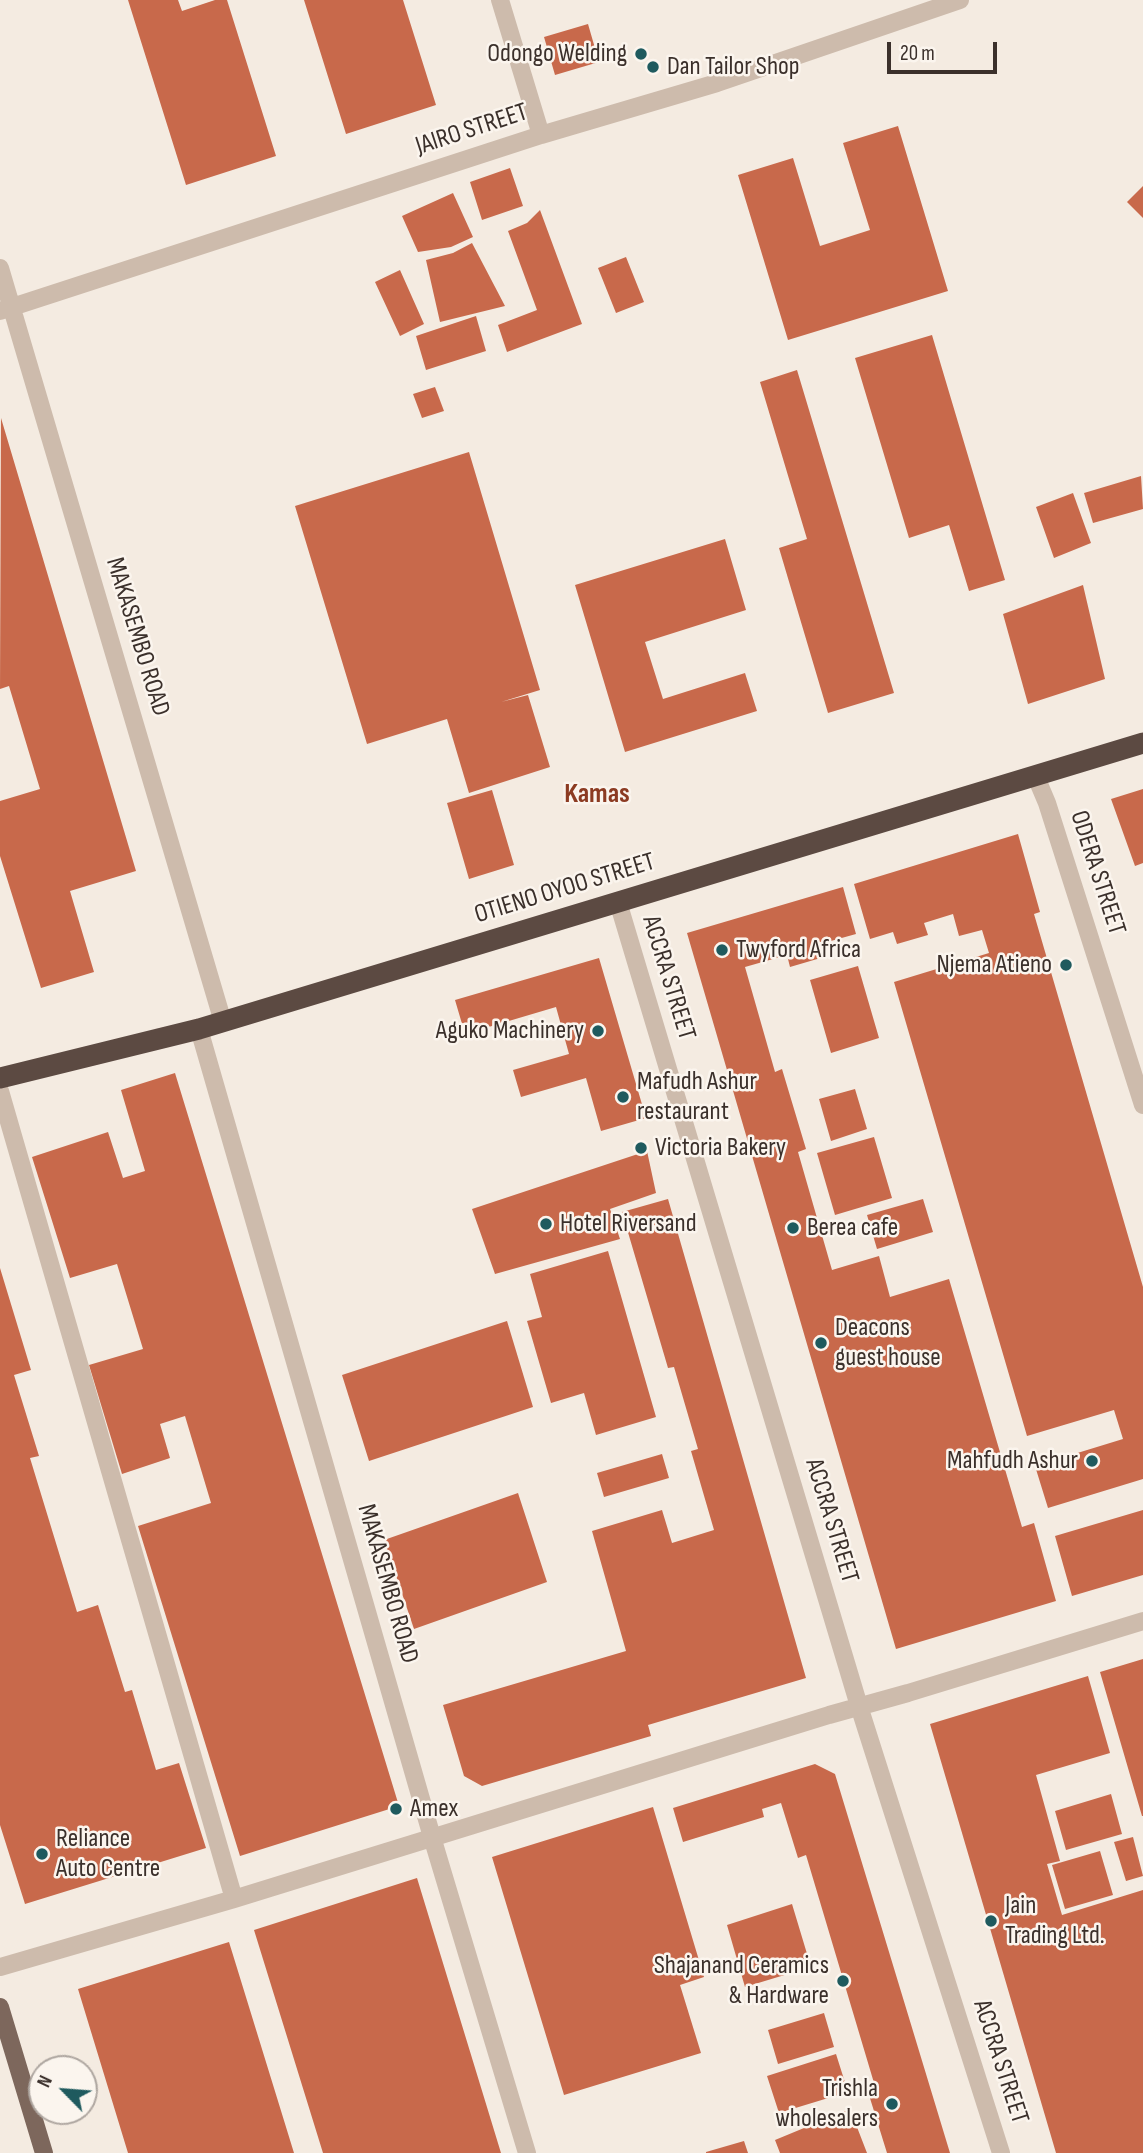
<!DOCTYPE html>
<style>
body{margin:0}
#map{position:relative;width:1143px;height:2153px;overflow:hidden;background:#f4ebe1;font-family:"Sofia Sans Condensed",sans-serif}
canvas{display:block}
.north{position:absolute;left:28px;top:2055px;width:70px;height:70px;box-sizing:border-box;background:#fbf5ee;border:2px solid #aea6a0;border-radius:50%;rotate:295deg;font-size:19px;font-weight:700;line-height:28px;text-align:center;color:#3b302b}
.north::after{content:'';display:block;margin:auto;width:24px;height:32px;background:#1f5a5e;clip-path:polygon(50% 0,100% 100%,50% 72%,0 100%)}
.scale{position:absolute;left:887px;top:42px;width:110px;height:32px;box-sizing:border-box;border:4px solid #3b302b;border-top:0;padding-left:9px;font-size:21px;line-height:24px;white-space:nowrap;color:#3b302b;-webkit-text-stroke:5px #fbf5ee;paint-order:stroke}
</style>
<div id="map">
<canvas width="1143" height="2153"></canvas>
<div class="north">N</div>
<div class="scale">20 m</div>
</div>
<script>
const context = document.querySelector('canvas').getContext('2d');
context.lineJoin = 'round';
function fillPath(path, color) { context.fillStyle = color; context.fill(path, 'evenodd'); }
function strokePath(path, color, width, dash) { context.strokeStyle = color; context.lineWidth = width; context.lineCap = dash ? 'butt' : 'round'; context.setLineDash(dash || []); context.stroke(path); }
function drawText(font, color, halo, rows, align = 'center') {
  context.font = font + ' "Sofia Sans Condensed",sans-serif'; context.lineWidth = 5; context.setLineDash([]); context.textBaseline = 'middle'; context.strokeStyle = halo; context.fillStyle = color; for (const [text, x, y, turn = 0] of rows) {
    context.save(); context.translate(x, y); context.rotate((+turn || 0) * Math.PI / 180); context.textAlign = isNaN(turn) ? turn : align; if (halo) context.strokeText(text, 0, 0); context.fillText(text, 0, 0); context.restore();
  }
}
fillPath(new Path2D(`
 M128 0H178L182 11 215 0H227L276 156 186 185Z
 M304 0H403L436 105 346 134Z
 M588 24 599 62 555 75 544 37Z
 M898 126 948 291 788 340 738 175 793 158 820 246 870 230 843 143Z
 M510 168 523 206 482 220 470 182Z
 M1143 186V218L1127 202Z
 M453 193 473 237 451 247 418 252 402 216Z
 M540 210 582 324 507 352 498 325 537 310 508 231 527 223Z
 M472 243 505 306 440 322 426 260 453 253Z
 M626 257 644 302 616 313 598 268Z
 M400 270 424 324 400 336 375 282Z
 M476 316 486 351 426 370 416 336Z
 M932 335 1005 580 969 591 949 525 909 538 855 358Z
 M797 370 894 693 828 713 779 548 807 539 760 382Z
 M435 387 444 411 422 418 413 394Z
 M1 418 136 871 70 891 94 972 41 988 0 856V801L40 789 9 686 0 689Z
 M469 452 540 690 501 702 528 695 550 767 469 793 447 719 367 744 295 506Z
 M1141 476 1143 509 1093 523 1084 493Z
 M1073 493 1091 543 1054 558 1036 507Z
 M725 539 746 610 645 642 663 699 745 673 757 711 625 752 575 585Z
 M1083 585 1105 679 1028 704 1003 614Z
 M1143 789V863L1135 866 1111 799Z
 M492 790 514 865 469 879 447 803Z
 M1018 834 1040 912 1034 914 1143 1287V1479L1048 1508 1035 1466 1123 1439 1114 1410 1027 1436 894 982 989 953 982 930 959 936 953 914 924 923 928 935 897 944 893 932 870 939 854 884Z
 M843 887 856 934 820 944 824 957 790 967 787 955 745 967 775 1072 782 1069 806 1149 798 1152 832 1270 879 1256 890 1297 949 1279 1022 1527 1034 1523 1056 1601 896 1649 687 933Z
 M599 958 646 1118 601 1131 586 1078 521 1097 513 1070 569 1054 556 1007 465 1034 455 1000Z
 M858 966 879 1038 831 1053 810 980Z
 M175 1073 399 1806 240 1856 138 1526 211 1503 185 1416 160 1424 170 1458 122 1474 89 1365 143 1349 117 1264 70 1278 32 1157 108 1132 123 1178 145 1171 121 1090Z
 M855 1089 867 1129 831 1141 819 1099Z
 M874 1137 892 1198 835 1215 817 1153Z
 M647 1151 656 1193 610 1209 620 1239 495 1274 472 1209Z
 M668 1199 806 1678 648 1725 651 1736 482 1786 464 1776 443 1705 626 1651 592 1531 662 1510 672 1543 714 1530 691 1451 698 1449 674 1367 668 1368 622 1212Z
 M923 1199 933 1232 877 1249 867 1215Z
 M608 1251 656 1417 596 1435 584 1393 551 1403 527 1321 542 1317 530 1274Z
 M0 1268 31 1370 14 1375 39 1456 30 1458 77 1612 98 1605 125 1692 132 1690 156 1770 179 1763 206 1848 25 1904 0 1825Z
 M507 1321 533 1407 369 1461 342 1375Z
 M662 1454 669 1478 604 1497 597 1473Z
 M518 1493 547 1582 414 1629 384 1540Z
 M1143 1510V1575L1072 1596 1055 1536Z
 M1143 1659V1816H1142L1100 1672Z
 M1088 1676 1110 1753 1036 1775 1060 1861 1047 1864 1062 1915 1143 1890V2153H1056L930 1724Z
 M815 1764 835 1774 950 2153H887L869 2095 877 2093 806 1855 798 1858 781 1803 762 1809 764 1817 683 1842 673 1808Z
 M1111 1794 1122 1834 1066 1850 1055 1811Z
 M653 1807 704 1977 680 1985 701 2053 564 2095 492 1857Z
 M1133 1837 1143 1876 1126 1881 1114 1842Z
 M1100 1851 1113 1895 1065 1909 1052 1865Z
 M417 1878 501 2153H323L254 1930Z
 M792 1904 811 1967 745 1987 727 1925Z
 M229 1942 294 2153H128L78 1989Z
 M824 2013 834 2047 778 2064 768 2030Z
 M836 2054 848 2092 779 2113 767 2076Z
 M850 2109 867 2153H780L775 2140Z
 M744 2141 748 2153H706V2152Z`), '#c8694b');
strokePath(new Path2D(`
 M500 0 541 135
 M0 268 223 1022
 M0 311 541 135 717 83 960 0
 M1036 777 1047 803 1143 1105
 M618 902 859 1706 1001 2153
 M199 1029 432 1837 527 2153
 M0 1091 234 1899
 M0 1967 234 1899 829 1715 908 1693 1143 1621`), '#cdbbac', 18);
strokePath(new Path2D(`
 M0 2007 44 2153`), '#7d675c', 18);
strokePath(new Path2D(`
 M0 1078 199 1029 1143 743`), '#5c4a42', 21);
for (const [x, y, r, color] of [
 [641,54,7,"#1f5a5e"],
 [653,67,7,"#1f5a5e"],
 [722,950,7,"#1f5a5e"],
 [1066,965,7,"#1f5a5e"],
 [598,1031,7,"#1f5a5e"],
 [623,1097,7,"#1f5a5e"],
 [641,1148,7,"#1f5a5e"],
 [546,1224,7,"#1f5a5e"],
 [793,1228,7,"#1f5a5e"],
 [821,1343,7,"#1f5a5e"],
 [1092,1461,7,"#1f5a5e"],
 [396,1809,7,"#1f5a5e"],
 [42,1854,7,"#1f5a5e"],
 [991,1921,7,"#1f5a5e"],
 [843,1981,7,"#1f5a5e"],
 [892,2104,7,"#1f5a5e"]
]) { const dot = new Path2D(); dot.arc(x, y, r, 0, 2 * Math.PI); context.fillStyle = color; context.fill(dot); strokePath(dot, '#fbf5ee', 2.5); }
drawText('26px', '#3b302b', '#fbf5ee', [
 ["Odongo Welding",627,54,"right"],
 ["Dan Tailor Shop",667,67],
 ["Twyford Africa",736,950],
 ["Njema Atieno",1052,965,"right"],
 ["Aguko Machinery",584,1031,"right"],
 ["Mafudh Ashur",637,1082],
 ["restaurant",637,1112],
 ["Victoria Bakery",655,1148],
 ["Hotel Riversand",560,1224],
 ["Berea cafe",807,1228],
 ["Deacons",835,1328],
 ["guest house",835,1358],
 ["Mahfudh Ashur",1078,1461,"right"],
 ["Amex",410,1809],
 ["Reliance",56,1839],
 ["Auto Centre",56,1869],
 ["Jain",1005,1906],
 ["Trading Ltd.",1005,1936],
 ["Shajanand Ceramics",829,1966,"right"],
 ["& Hardware",829,1996,"right"],
 ["Trishla",878,2089,"right"],
 ["wholesalers",878,2119,"right"]
], 'left');
drawText('26px', '#3b302b', '#fbf5ee', [
 ["JAIRO STREET",472,130,-18],
 ["MAKASEMBO ROAD",137,637,73],
 ["ODERA STREET",1097,873,72],
 ["OTIENO OYOO STREET",565,889,-17],
 ["ACCRA STREET",668,978,73],
 ["ACCRA STREET",831,1521,73],
 ["MAKASEMBO ROAD",387,1584,74],
 ["ACCRA STREET",1000,2062,72]
]);
drawText('bold 28px', '#8c3b22', '#fbf5ee', [
 ["Kamas",597,795]
]);
</script>
